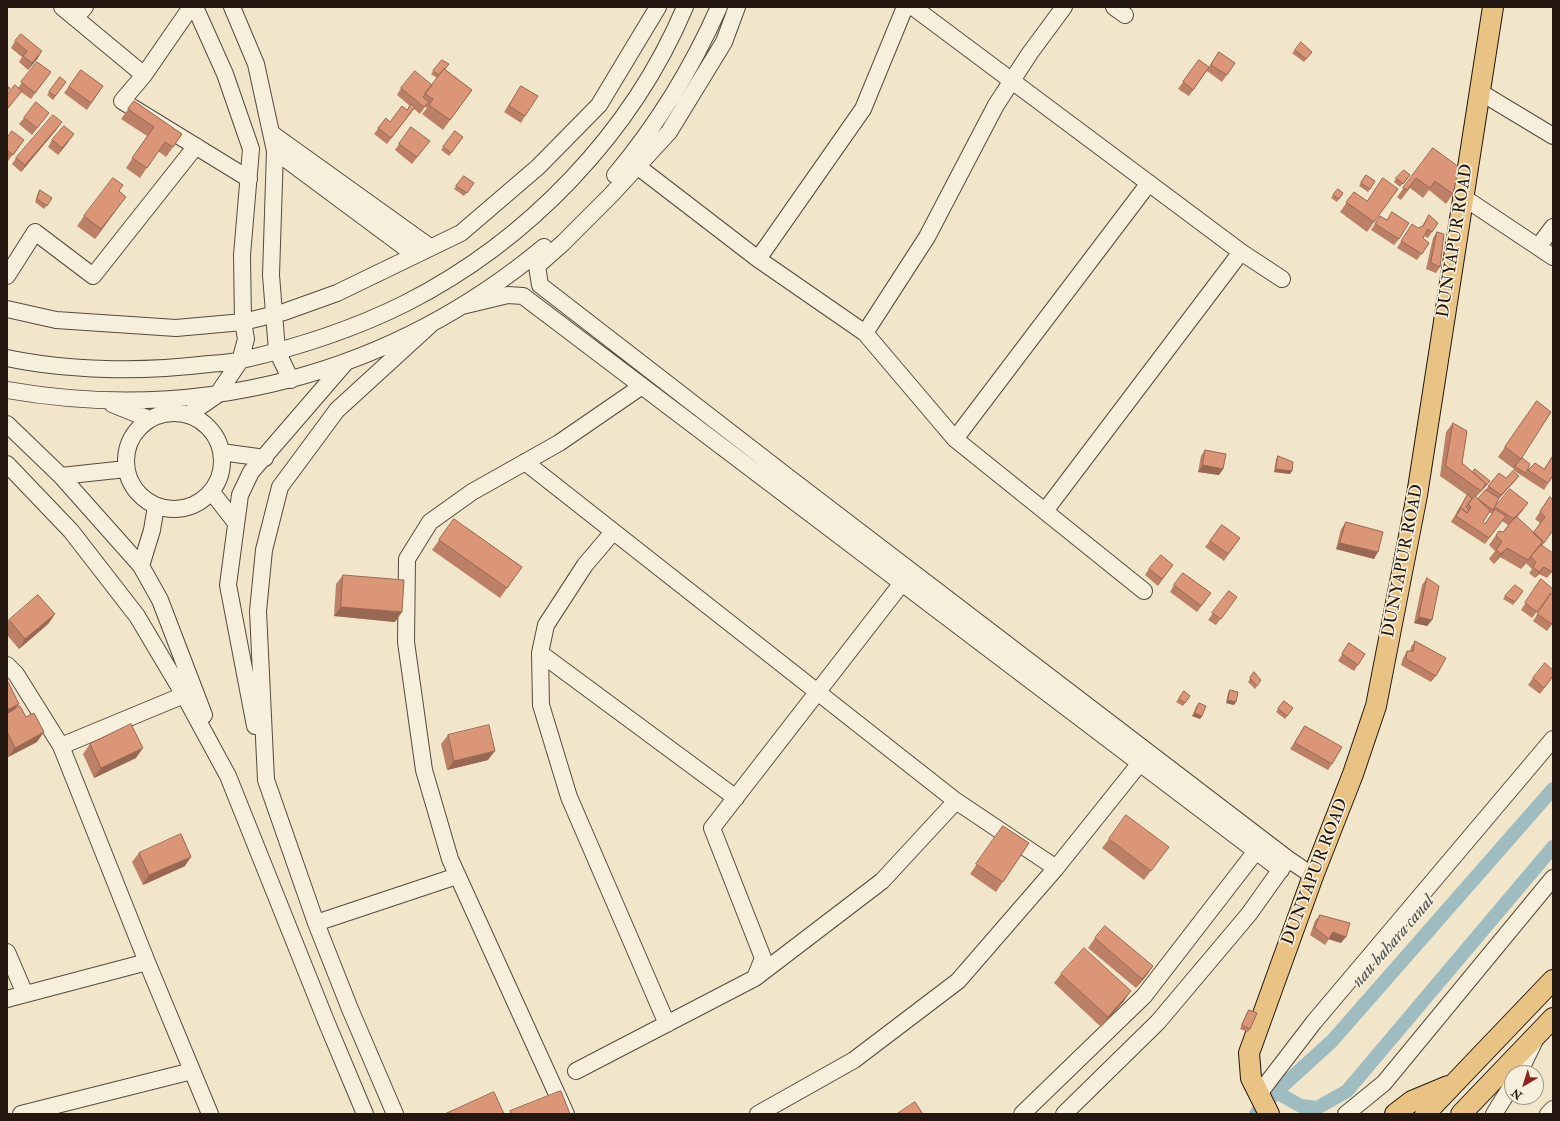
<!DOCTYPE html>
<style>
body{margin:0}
#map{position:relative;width:1560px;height:1121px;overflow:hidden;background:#f1e6c9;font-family:"IM FELL Double Pica",serif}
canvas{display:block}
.frame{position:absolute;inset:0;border:8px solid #23170f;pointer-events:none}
.north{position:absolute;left:1504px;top:1065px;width:40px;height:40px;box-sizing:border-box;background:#f6efdc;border:1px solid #a2998a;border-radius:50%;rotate:218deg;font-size:11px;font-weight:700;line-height:16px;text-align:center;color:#23170f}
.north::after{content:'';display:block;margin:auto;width:14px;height:18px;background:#8f2418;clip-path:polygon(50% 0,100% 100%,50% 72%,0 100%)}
</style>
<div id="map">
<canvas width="1560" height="1121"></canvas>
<div class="frame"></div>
<div class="north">N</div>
</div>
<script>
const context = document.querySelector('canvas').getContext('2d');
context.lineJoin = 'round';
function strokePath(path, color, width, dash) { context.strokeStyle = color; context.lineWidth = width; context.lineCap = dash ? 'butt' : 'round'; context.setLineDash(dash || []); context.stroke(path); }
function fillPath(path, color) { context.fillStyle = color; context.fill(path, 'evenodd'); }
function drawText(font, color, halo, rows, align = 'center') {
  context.font = font + ' "IM FELL Double Pica",serif'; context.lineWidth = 3.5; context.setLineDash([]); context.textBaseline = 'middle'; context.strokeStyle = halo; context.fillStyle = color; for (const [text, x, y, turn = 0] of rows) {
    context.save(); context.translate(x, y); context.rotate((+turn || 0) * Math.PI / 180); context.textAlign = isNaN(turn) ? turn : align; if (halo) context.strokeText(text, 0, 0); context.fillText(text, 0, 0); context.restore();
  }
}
strokePath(new Path2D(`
 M1276 1092 1301 1106 1317 1108 1347 1091 1553 847
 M1256 1114 1276 1092 1332 1041 1553 789`), '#9fbdc1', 14);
const minor = new Path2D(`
 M62 7 144 75 122 101 249 179
 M232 7 256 64 275 151 271 275 277 351 291 380
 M737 7 724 42 669 132 611 195 563 243 537 266 540 285 792 480 1288 859 1313 876
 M913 7 1241 252 1282 279
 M1114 7 1125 15
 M75 18 85 7
 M144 75 191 7
 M1480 92 1553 136
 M271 133 430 247
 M275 151 415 255
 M637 166 758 259 863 109 905 7
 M615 175C658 124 692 68 719 7
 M1463 197 1553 257
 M1538 247 1553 227
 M758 259 865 333 955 439 1144 591
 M7 276 35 232 93 276 196 146
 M462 306 508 295 523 296 1281 870
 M7 309 56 320 176 328 243 322 284 312 337 293 461 233 538 167 599 105 658 7
 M865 333 927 237 996 105 1030 53 1064 7
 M7 358C39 365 73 368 106 369 140 370 175 368 209 364 220 363 231 363 242 360 299 347 354 329 406 303 528 241 632 133 685 7
 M7 390C203 424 391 374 544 247
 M112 404 149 419
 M126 461a48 48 0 1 1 96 0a48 48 0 1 1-96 0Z
 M188 415 217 395 240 361 246 339 243 322 242 255 251 149 225 74 195 7
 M7 424 61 476 141 566 160 600 204 715
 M955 439 1149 183
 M221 452 265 458
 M525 462 956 801
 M7 464 71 531 137 616 184 695 228 776 326 1021 365 1114
 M61 476 126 469
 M211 491 236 523
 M1045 511 1241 252
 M613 532 585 565 546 625 540 653 736 798
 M141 566 152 530 156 506
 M540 653 541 705 569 797 667 1024
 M7 665 16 674 61 746 184 695
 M255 726 228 585 240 495 251 472 346 362
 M61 746 147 962 210 1114
 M1056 868 1140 763
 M316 923 457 876
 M7 952 25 994
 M755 978 882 881 956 801 1056 868 958 981 854 1060 758 1114
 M7 999 147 962
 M576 1071 755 978 763 958 712 828 902 583
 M1519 1073 1534 1042
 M1258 1095 1314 1022 1553 739
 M21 1114 192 1071
 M395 1114 350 1009 316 923 266 780 258 611 264 550 280 487 337 410 430 325
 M566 1114 450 859 424 770 406 642 407 559 430 522 472 492 559 443 642 386
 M1022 1114 1144 996 1263 842
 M1064 1114 1158 1022 1249 914 1286 862
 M1346 1114 1384 1083 1553 878
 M1494 1114 1512 1085
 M1548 1114 1553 1109`);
const major = new Path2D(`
 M1269 1114 1251 1078 1249 1053 1313 876 1353 774 1376 706 1417 495 1493 7
 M1395 1114 1412 1101 1448 1086
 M1425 1114 1553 980
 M1461 1114 1553 1018`);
strokePath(minor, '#564b3e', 18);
strokePath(major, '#23170f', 22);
strokePath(minor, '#f6efdc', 16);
strokePath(major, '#e8c384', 20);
fillPath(new Path2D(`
 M15 41 38 58 28 70 19 62 22 57 11 48Z
 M1295 50 1312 52 1304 62 1292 53Z
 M1219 52 1235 63 1222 82 1207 71 1189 96 1178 89 1199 60 1209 67Z
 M442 60 445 69 472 90 443 130 422 114 427 108 425 107 420 114 414 109 387 144 374 134 386 118 390 122 407 110 410 106 397 95 401 88 432 85 437 78 431 74Z
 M37 62 51 72 31 99 21 92 7 110V95L18 88Z
 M81 70 103 86 87 110 64 93Z
 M60 77 66 82 53 100 47 95Z
 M521 86 525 116 521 123 504 112Z
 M134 101 182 134 166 157 158 151 140 178 126 168 147 136 121 119Z
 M49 113 32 135 19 124 24 118Z
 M411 127 425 147 412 164 395 150Z
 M57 129 21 172 12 164 16 158Z
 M455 131 463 137 449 156 441 150Z
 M7 138 19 146 8 161 7 160Z
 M52 140 69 141 58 155 48 147Z
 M1433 148 1453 194 1446 204 1429 190 1423 198 1410 188 1401 200 1397 197Z
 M1366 175 1375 181 1368 192 1359 186Z
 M464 176 474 183 464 196 454 189Z
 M1396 178H1408L1400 187 1394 182Z
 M1338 189 1343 193 1337 202 1331 198Z
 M1398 189 1367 232 1340 212 1354 192 1367 201Z
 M40 190 52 198 44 209 35 202 38 193Z
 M119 191 126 197 95 239 77 226 84 216Z
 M1429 215 1432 232 1428 238 1424 236 1423 238 1429 243 1417 260 1397 248 1408 230 1418 228 1422 226Z
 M1380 216 1399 239 1394 245 1371 230Z
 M1437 232 1440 267 1436 273 1426 269 1433 238Z
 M1537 401 1521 459 1516 465 1526 473 1528 470 1544 469 1553 455V476L1544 490 1513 470 1514 469 1498 457Z
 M1453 423 1462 463 1488 484 1476 497 1478 499 1499 473 1506 478 1519 476 1514 482 1498 500 1493 510 1495 507 1523 510 1517 517 1533 533 1540 523 1535 519 1550 497 1553 530 1542 546 1552 572 1547 578 1539 574 1535 578 1529 573 1532 569 1526 563 1528 561 1521 569 1500 557 1494 564 1489 559 1495 551 1489 545 1499 531 1503 532 1508 525 1502 521 1485 544 1451 522 1467 495 1440 476 1446 432ZM1489 512 1492 514 1485 524 1483 522Z
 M1205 450 1223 469 1219 475 1198 472 1201 456Z
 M1278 456 1292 471 1290 474 1274 472 1276 459Z
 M454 519 522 567 500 598 432 550Z
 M1346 522 1374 559 1336 549 1341 529Z
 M1222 525 1240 538 1224 561 1205 547Z
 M1173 565 1158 586 1145 575 1149 569Z
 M343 575 395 622 334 616 336 584Z
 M1427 578 1432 620 1427 626 1414 623 1422 585Z
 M1541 579 1553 623 1547 631 1533 621 1546 600 1532 618 1521 610Z
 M1174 585 1206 600 1197 612 1170 592Z
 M1229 591 1237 597 1216 625 1208 620Z
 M1523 591 1513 605 1503 599 1505 596Z
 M55 614 48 624 19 649 7 635V622L9 620Z
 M1415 641 1436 676 1431 682 1401 665 1403 658 1407 651H1410L1411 647Z
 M1349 643 1365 654 1354 671 1338 661Z
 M1254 672 1257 686 1255 689 1248 682Z
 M1553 677 1540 694 1528 685 1533 678Z
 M7 680 15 709 26 717 37 742 8 757 7 755Z
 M1230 690 1234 705 1226 703 1228 693Z
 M1184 691 1190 696 1183 706 1176 702Z
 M1284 701 1293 708 1285 719 1276 712Z
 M1199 703 1202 716 1200 719 1192 716 1196 707Z
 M1305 726 1332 764 1328 770 1290 749Z
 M448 735 488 760 447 770 441 744Z
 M90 744 136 758 94 778 83 754Z
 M1003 826 1029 843 996 892 970 874Z
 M1109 839 1169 847 1144 880 1102 848Z
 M139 853 185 866 143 885 132 862Z
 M1320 915 1341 943 1329 939 1325 945 1310 935 1315 921Z
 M1095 938 1153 966 1146 976 1136 988 1088 948Z
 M1061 974 1124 1001 1101 1027 1054 983Z
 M1249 1010 1250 1029 1248 1032 1240 1029 1247 1013Z`), '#bc8066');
fillPath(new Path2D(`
 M42 51 38 58 28 70 32 63Z
 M62 122 57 129 21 172 25 165Z
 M74 134 69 141 58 155 62 148Z
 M126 197 119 206 95 239 101 229Z
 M1203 465 1223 469 1219 475 1198 472Z
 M1276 469 1292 471 1290 474 1274 472Z
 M1519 476 1514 482 1496 501 1501 495Z
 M1528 503 1523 510 1509 526 1514 520Z
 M1543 541 1528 561 1521 569 1528 560Z
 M1340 543 1378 552 1374 559 1336 549Z
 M1507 548 1500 557 1494 564 1501 554Z
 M1544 567 1539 574 1535 578 1539 572Z
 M341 607 402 612 395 622 334 616Z
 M55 614 48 624 19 649 25 639Z
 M1419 617 1432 620 1427 626 1414 623Z
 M1228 700 1236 702 1234 705 1226 703Z
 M19 704 12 714 7 716V710Z
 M1195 713 1202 716 1200 719 1192 716Z
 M44 732 37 742 8 757 15 748Z
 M143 748 136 758 94 778 101 768Z
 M495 751 488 760 447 770 454 761Z
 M191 857 185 866 143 885 149 875Z
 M1333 932 1346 937 1341 943 1328 939Z
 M1153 966 1146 976 1136 988 1142 979Z
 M1131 991 1124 1001 1101 1027 1108 1017Z`), '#996853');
const building = new Path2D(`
 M21 34 42 51 32 63 23 56 27 51 15 41Z
 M1301 42 1312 52 1306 59 1295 50Z
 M1219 52 1235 63 1227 75 1211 65Z
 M442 60 449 64 445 69H444L439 75 433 71Z
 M1199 60 1209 67 1193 90 1183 82Z
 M37 62 51 72 35 93 21 82Z
 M444 69 472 90 450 120 429 105 433 99 425 94Z
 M81 70 103 86 91 103 69 87Z
 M415 71 432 85 423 97 429 102 424 107 401 88Z
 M60 77 66 82 55 96 49 92Z
 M15 85 22 91 7 109V95Z
 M7 86 10 88 7 92Z
 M521 86 538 96 525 116 509 106Z
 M134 101 182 134 173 147 165 142 147 168 132 158 154 127 128 109Z
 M36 102 49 113 37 128 24 118Z
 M411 104 415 107 391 138 378 128 386 118 390 122 402 106 407 110Z
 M53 115 62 122 25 165 16 158Z
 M64 126 74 134 62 148 52 140Z
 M411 127 430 141 417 157 399 144Z
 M12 131 24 140 13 155 7 150V138Z
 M455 131 463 137 451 153 443 147Z
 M1433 148 1459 167 1453 194 1435 181 1430 188 1416 178 1407 190 1403 188Z
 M1404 170 1410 175 1403 184 1396 178Z
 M1366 175 1375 181 1370 189 1361 183Z
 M464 176 474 183 467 193 456 186Z
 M113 178 123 185 119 191 126 197 101 229 84 216Z
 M1383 178 1398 189 1374 222 1346 202 1354 192 1367 201Z
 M1338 189 1343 193 1339 199 1333 195Z
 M40 190 52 198 47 206 37 199Z
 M1392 212 1409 223 1399 239 1375 224 1380 216 1387 220Z
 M1429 215 1438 223 1432 232 1428 229 1423 238 1429 243 1422 254 1401 241 1412 224 1418 228 1423 226Z
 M1437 232 1444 234 1440 267 1431 263Z
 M1537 401 1551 412 1521 459 1505 447Z
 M1453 423 1467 431 1462 463 1486 484 1481 491 1446 466Z
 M1205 450 1226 454 1223 469 1203 465Z
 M1278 456 1293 462 1292 471 1276 469Z
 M1553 456V476L1548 483 1528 470 1535 463 1544 469Z
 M1522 458 1530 464 1526 473 1515 467Z
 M1475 469 1490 481 1483 488 1486 484 1473 472Z
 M1513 471 1519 476 1501 495 1488 486 1499 473 1506 478Z
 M1510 489 1528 503 1514 519 1495 507Z
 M1486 490 1499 498 1493 510 1478 499Z
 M1468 494 1472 499 1466 507 1469 510 1467 513 1461 508 1458 512Z
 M1475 496 1490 511 1483 522 1485 524 1495 509 1506 516 1489 538 1456 516 1461 508 1467 513 1471 507 1468 504Z
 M1550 497 1553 500V530L1544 543 1533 533 1545 517 1540 512Z
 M1516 516 1543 541 1528 560 1507 548 1501 554 1496 550 1502 542 1496 535 1499 531 1503 532Z
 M454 519 522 567 507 588 439 540Z
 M1346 522 1383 532 1378 552 1340 543Z
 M1222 525 1240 538 1228 554 1210 541Z
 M1541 545 1553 553V570L1552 572 1544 567 1539 572 1533 567 1536 562 1531 557Z
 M1161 555 1173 565 1162 579 1149 569Z
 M1183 573 1211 593 1201 606 1174 585Z
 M343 575 404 580 402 612 341 607Z
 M1427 578 1439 586 1432 620 1419 617Z
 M1541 579 1553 589V623L1552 624 1537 614 1551 593 1537 612 1525 603Z
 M1515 585 1523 591 1515 602 1505 596Z
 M1229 591 1237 597 1221 619 1212 613Z
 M38 595 55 614 25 639 9 620Z
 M1415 641 1446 658 1436 676 1406 659 1407 651H1413Z
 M1349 643 1365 654 1358 665 1342 654Z
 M1545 663 1553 670V676L1544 688 1533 678Z
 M1254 672 1261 680 1257 686 1250 678Z
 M7 680 19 704 7 710Z
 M1230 690 1238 692 1236 702 1228 700Z
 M1184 691 1190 696 1185 703 1179 699Z
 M1284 701 1293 708 1287 716 1278 709Z
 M1199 703 1206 706 1202 716 1195 713Z
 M20 706 26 717 34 713 44 732 15 748 7 732V714Z
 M131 724 143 748 101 768 90 744Z
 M489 725 495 751 454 761 448 735Z
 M1305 726 1342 747 1332 764 1295 743Z
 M1126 815 1169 847 1151 871 1109 839Z
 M1003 826 1029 843 1003 882 976 864Z
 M181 834 191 857 149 875 139 853Z
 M1320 915 1350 923 1346 937 1333 932 1329 939 1315 928Z
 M1105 926 1153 966 1142 979 1095 938Z
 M1084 948 1131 991 1108 1017 1061 974Z
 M1249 1010 1257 1013 1250 1029 1242 1025Z
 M561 1091 570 1114H511L510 1111Z
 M494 1092 504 1114H445Z
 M915 1102 923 1114H897Z`);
fillPath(building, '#db9577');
strokePath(building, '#996853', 1);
drawText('17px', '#23170f', '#f6efdc', [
 ["DUNYAPUR ROAD",1456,241,-81],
 ["DUNYAPUR ROAD",1404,561,-79],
 ["DUNYAPUR ROAD",1316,872,-69]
]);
drawText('italic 18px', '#4e514d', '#f6efdc', [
 ["nau bahara canal",1394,942,-49]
]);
</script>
